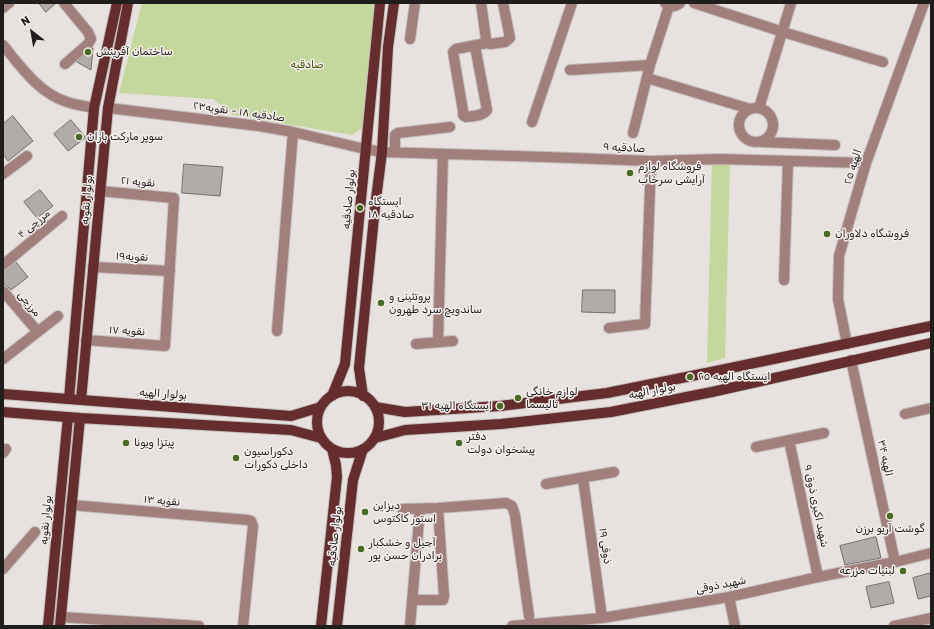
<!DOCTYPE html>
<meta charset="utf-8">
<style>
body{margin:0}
#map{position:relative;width:934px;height:629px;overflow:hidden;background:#e7e1df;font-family:Rubik,sans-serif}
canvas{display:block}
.frame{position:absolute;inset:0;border:4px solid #201e1d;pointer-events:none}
.north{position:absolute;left:12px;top:12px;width:40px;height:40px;-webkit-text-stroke:3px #f4eeec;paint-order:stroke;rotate:329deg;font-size:11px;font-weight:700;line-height:16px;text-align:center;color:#201e1d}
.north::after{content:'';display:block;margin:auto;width:14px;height:18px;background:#201e1d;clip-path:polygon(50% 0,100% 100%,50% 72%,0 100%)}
</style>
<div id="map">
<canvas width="934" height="629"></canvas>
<div class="frame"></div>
<div class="north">N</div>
</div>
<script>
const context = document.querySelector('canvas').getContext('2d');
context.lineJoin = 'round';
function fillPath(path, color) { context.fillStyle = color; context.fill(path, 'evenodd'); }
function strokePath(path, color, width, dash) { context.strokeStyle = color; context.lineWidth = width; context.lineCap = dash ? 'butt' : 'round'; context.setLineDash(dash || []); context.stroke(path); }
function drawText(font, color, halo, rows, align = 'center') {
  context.font = font + ' Rubik,Cairo,sans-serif'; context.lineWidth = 3; context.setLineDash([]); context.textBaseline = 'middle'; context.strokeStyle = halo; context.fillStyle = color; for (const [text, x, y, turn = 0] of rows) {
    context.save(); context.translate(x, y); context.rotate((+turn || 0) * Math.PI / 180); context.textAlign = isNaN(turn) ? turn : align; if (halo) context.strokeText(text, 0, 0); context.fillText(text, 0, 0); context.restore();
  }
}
fillPath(new Path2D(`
 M142 3H375L371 40 364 127 352 135 233 115 213 99 119 93Z
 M712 163H730L725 358 707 363Z`), '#c4d79c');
const building = new Path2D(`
 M39 3H56L46 12Z
 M93 48 91 70 77 62Z
 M13 116 33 141 8 161 3 154V124Z
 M71 120 85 137V138L68 151 54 134Z
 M184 164 223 167 220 196 182 193Z
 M40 190 53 206 37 218 24 202Z
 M16 262 28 277 11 290 8 287 3 283V272Z
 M583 290H615V313L582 312Z
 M876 537 881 558 845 565 840 546Z
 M931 573V596L918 599 913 578Z
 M889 582 894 603 871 608 866 587Z`);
fillPath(building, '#b1aca9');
strokePath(building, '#736e6b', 1);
const minor = new Path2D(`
 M64 3 88 32 91 39 88 44 65 64
 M481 3 486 39 487 43 490 44 505 42 510 38 503 3
 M665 3C670 7 675 7 680 3
 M694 3 783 32 883 62
 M3 8 9 3
 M410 39 415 3
 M3 45C21 67 39 93 67 102 76 105 85 106 94 108
 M475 46 487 110C483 116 473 116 466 117L463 115V111L453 52 456 49 487 43
 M570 70 650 65
 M647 78 750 109
 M739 125a17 17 0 1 1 34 0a17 17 0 1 1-34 0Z
 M108 108 259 126 293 132 365 149 382 152 546 157 651 161 719 159 866 163
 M759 108 791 3
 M532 122 572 3
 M633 133 650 65 669 6
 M761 142 835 145
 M395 151V135L398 133 450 127
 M3 174 27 156
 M3 265 62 216
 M93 267 170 271
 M784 280 788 161
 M3 291 38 332
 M609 328 645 324 651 161
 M277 331 293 132
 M86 340 165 346 174 198 100 191
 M438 342 443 154
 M416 344 453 341
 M847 344 838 299 839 256 866 163 924 3
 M3 359 58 316
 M851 360 895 562
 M905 414 931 408
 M789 440 818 577
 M756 447 824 433
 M3 453 6 449
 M583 478 602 618
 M546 484 614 472
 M71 505 248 520 251 521 253 526 243 626
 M402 509 438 508 506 503 512 506 515 515 529 616
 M3 569 35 532
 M729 597 735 626
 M412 600H443L444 596 438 508
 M61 617 199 626
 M410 626 420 509
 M512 626 602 618 729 597 818 577 895 562 931 553
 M894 626 931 618`);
const major = new Path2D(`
 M317 422a31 31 0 1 1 62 0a31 31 0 1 1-62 0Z
 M3 394 291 416 321 407
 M332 396 345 364 380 3
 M363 396 359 368 375 207 382 152 388 47 394 3
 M69 399 94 108 117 3
 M81 400 108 108 128 3
 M375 407 405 412 500 406 607 393 721 370 931 326
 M3 412 80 418 291 430 321 438
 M375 438 405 430 501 424 611 412 712 392 931 343
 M48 626 68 417
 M60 626 80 418
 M321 626 337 477 336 465 332 449
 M337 626 353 480 363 449`);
strokePath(minor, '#c3bebc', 12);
strokePath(major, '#c3bebc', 12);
strokePath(minor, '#a17f7d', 10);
strokePath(major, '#652d2d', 10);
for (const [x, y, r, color] of [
 [88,52,4,"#486a22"],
 [79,137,4,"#486a22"],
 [630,173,4,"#486a22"],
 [360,208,4,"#486a22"],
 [827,234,4,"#486a22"],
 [381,303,4,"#486a22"],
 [690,377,4,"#486a22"],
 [518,398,4,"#486a22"],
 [500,406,4,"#486a22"],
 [126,443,4,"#486a22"],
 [459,443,4,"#486a22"],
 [236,458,4,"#486a22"],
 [365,512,4,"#486a22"],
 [890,516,4,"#486a22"],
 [361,549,4,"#486a22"],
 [903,571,4,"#486a22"]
]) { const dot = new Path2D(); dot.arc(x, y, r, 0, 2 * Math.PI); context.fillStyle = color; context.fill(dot); strokePath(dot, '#f4eeec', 1.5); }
drawText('11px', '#201e1d', '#f4eeec', [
 ["ساختمان آفرینش",96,52],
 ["سوپر مارکت باران",87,137],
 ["فروشگاه لوازم",638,167],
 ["آرایشی سرخاب",638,180],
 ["ایستگاه",368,202],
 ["صادقیه ۱۸",368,215],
 ["فروشگاه دلاوران",835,234],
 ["پروتئینی و",389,297],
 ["ساندویچ سرد طهرون",389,310],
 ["ایستگاه الهیه ۲۵",698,377],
 ["لوازم خانگی",526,392],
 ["تالیسما",526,405],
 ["ایستگاه الهیه ۳۱",492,406,"right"],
 ["دفتر",467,437],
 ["پیشخوان دولت",467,450],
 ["پیتزا ویونا",134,443],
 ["دکوراسیون",244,452],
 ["داخلی دکورات",244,465],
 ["دیزاین",373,506],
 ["استور کاکتوس",373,519],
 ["گوشت آریو برزن",890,529,"center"],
 ["آجیل و خشکبار",369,543],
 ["برادران حسن پور",369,556],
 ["لبنیات مزرعه",895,571,"right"]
], 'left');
drawText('11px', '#3f5000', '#f4eeec', [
 ["صادقیه",307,65]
]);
drawText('11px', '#201e1d', '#f4eeec', [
 ["صادقیه ۱۸ - نقویه۲۳",239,112,8],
 ["صادقیه ۹",624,148,3],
 ["الهیه ۲۵",853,167,-72],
 ["نقویه ۲۱",138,182,5],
 ["بولوار صادقیه",349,199,-85],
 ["بولوار نقویه",87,200,-85],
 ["مرزچی ۴",34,224,-39],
 ["نقویه۱۹",132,257,3],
 ["مرزچی",29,304,50],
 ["نقویه ۱۷",127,331,4],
 ["بولوار الهیه",652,391,-11],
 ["بولوار الهیه",163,394,4],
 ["الهیه ۳۴",885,458,78],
 ["نقویه ۱۳",162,501,5],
 ["شهید اکبری ذوق ۹",816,506,78],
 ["بولوار نقویه",46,520,-85],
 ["بولوار صادقیه",335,536,-84],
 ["ذوقی ۱۹",605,546,82],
 ["شهید ذوقی",721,585,-11]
]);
</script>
